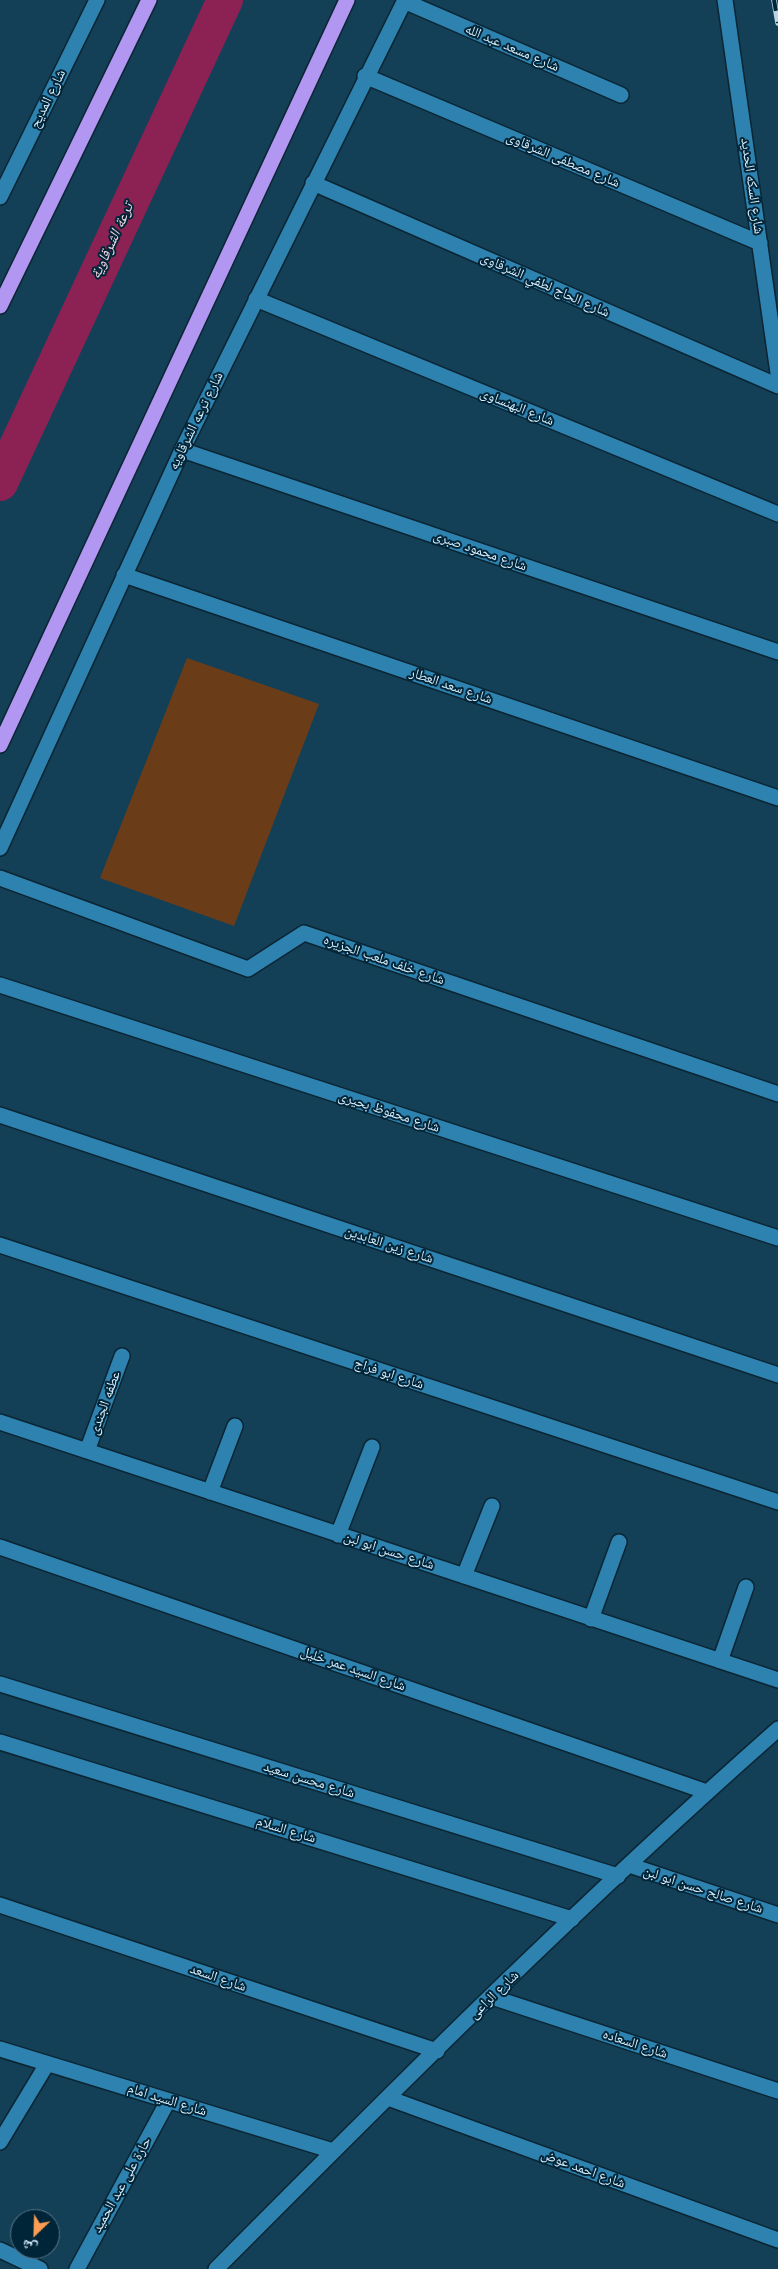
<!DOCTYPE html>
<meta charset="utf-8">
<style>
body{margin:0}
#map{position:relative;width:778px;height:2269px;overflow:hidden;background:#134057;font-family:"Libre Baskerville","Noto Naskh Arabic",serif}
canvas{display:block}
.north{position:absolute;left:10px;top:2209px;width:50px;height:50px;box-sizing:border-box;background:#012538;border:1px solid #577587;border-radius:50%;rotate:204deg;font-size:14px;font-weight:700;line-height:20px;text-align:center;color:#d7eefd}
.north::after{content:'';display:block;margin:auto;width:18px;height:22px;background:#fc9d53;clip-path:polygon(50% 0,100% 100%,50% 72%,0 100%)}
</style>
<div id="map">
<canvas width="778" height="2269"></canvas>
<div class="north">ش</div>
</div>
<script>
const context = document.querySelector('canvas').getContext('2d');
context.lineJoin = 'round';
function fillPath(path, color) { context.fillStyle = color; context.fill(path, 'evenodd'); }
function strokePath(path, color, width, dash) { context.strokeStyle = color; context.lineWidth = width; context.lineCap = dash ? 'butt' : 'round'; context.setLineDash(dash || []); context.stroke(path); }
function drawText(font, color, halo, rows, align = 'center') {
  context.font = font + ' "Libre Baskerville","Noto Naskh Arabic",serif'; context.lineWidth = 4; context.setLineDash([]); context.textBaseline = 'middle'; context.strokeStyle = halo; context.fillStyle = color; for (const [text, x, y, turn = 0] of rows) {
    context.save(); context.translate(x, y); context.rotate((+turn || 0) * Math.PI / 180); context.textAlign = isNaN(turn) ? turn : align; if (halo) context.strokeText(text, 0, 0); context.fillText(text, 0, 0); context.restore();
  }
}
fillPath(new Path2D(`
 M187 658 319 704 234 926 100 878Z`), '#6a3d18');
strokePath(new Path2D(`
 M0 483 225 0`), '#8c2254', 36);
const minor = new Path2D(`
 M725 0 778 373
 M404 1 621 95
 M365 76 760 243
 M313 183 778 386
 M0 197 97 0
 M256 299 778 514
 M182 450 778 652
 M124 575 778 798
 M0 848 182 450 405 0
 M0 878 248 969 304 933 778 1094
 M0 985 778 1238
 M0 1115 778 1375
 M0 1245 778 1502
 M0 1422 778 1680
 M87 1451 122 1356
 M210 1492 235 1426
 M338 1535 372 1447
 M0 1547 707 1792
 M464 1576 492 1506
 M591 1619 619 1542
 M720 1661 746 1587
 M0 1684 618 1876
 M0 1742 572 1919
 M629 1865 778 1915
 M0 1905 437 2051
 M492 1997 778 2091
 M0 2049 333 2151
 M388 2098 778 2240
 M0 2142 47 2064
 M0 2250 40 2269
 M77 2269 168 2101
 M216 2269C399 2085 583 1901 778 1729`);
const highway = new Path2D(`
 M0 306 149 0
 M0 745 347 0`);
strokePath(minor, '#0b2533', 18);
strokePath(highway, '#0b2533', 18);
strokePath(minor, '#2d82af', 15);
strokePath(highway, '#b196f2', 15);
const rail = new Path2D(`
 M774 0 778 23`);
strokePath(rail, '#bcd6e6', 5.5);
strokePath(rail, '#012538', 4, [11]);
drawText('14px', '#d7eefd', '#012538', [
 ["شارع مسعد عبد الله",512,48,23],
 ["شارع المديح",48,99,-64],
 ["شارع مصطفى الشرقاوى",563,160,23],
 ["شارع السكه الحديد",752,186,82],
 ["شارع الحاج لطفي الشرقاوى",545,285,24],
 ["شارع البهنساوى",517,407,22],
 ["شارع ترعه الشرقاويه",196,421,-64],
 ["شارع محمود صبرى",480,551,19],
 ["شارع سعد العطار",451,686,19],
 ["شارع خلف ملعب الجزيره",384,960,19],
 ["شارع محفوظ بحيرى",389,1112,18],
 ["شارع زين العابدين",389,1245,18],
 ["شارع ابو فراج",389,1374,18],
 ["عطفه الجندى",105,1403,-70],
 ["شارع حسن ابو لبن",389,1551,18],
 ["شارع السيد عمر خليل",353,1669,19],
 ["شارع محسن سعيد",309,1780,17],
 ["شارع السلام",286,1830,17],
 ["شارع صالح حسن ابو لبن",703,1890,18],
 ["شارع السعد",218,1978,19],
 ["شارع الراعى",494,1995,-44],
 ["شارع السعاده",635,2044,18],
 ["شارع السيد امام",167,2100,17],
 ["شارع احمد عوض",583,2169,20],
 ["حارة على عبد الحميد",122,2185,-61]
]);
drawText('italic 15px', '#f8dae4', '#012538', [
 ["ترعة الشرقاوية",112,241,-65]
]);
</script>
